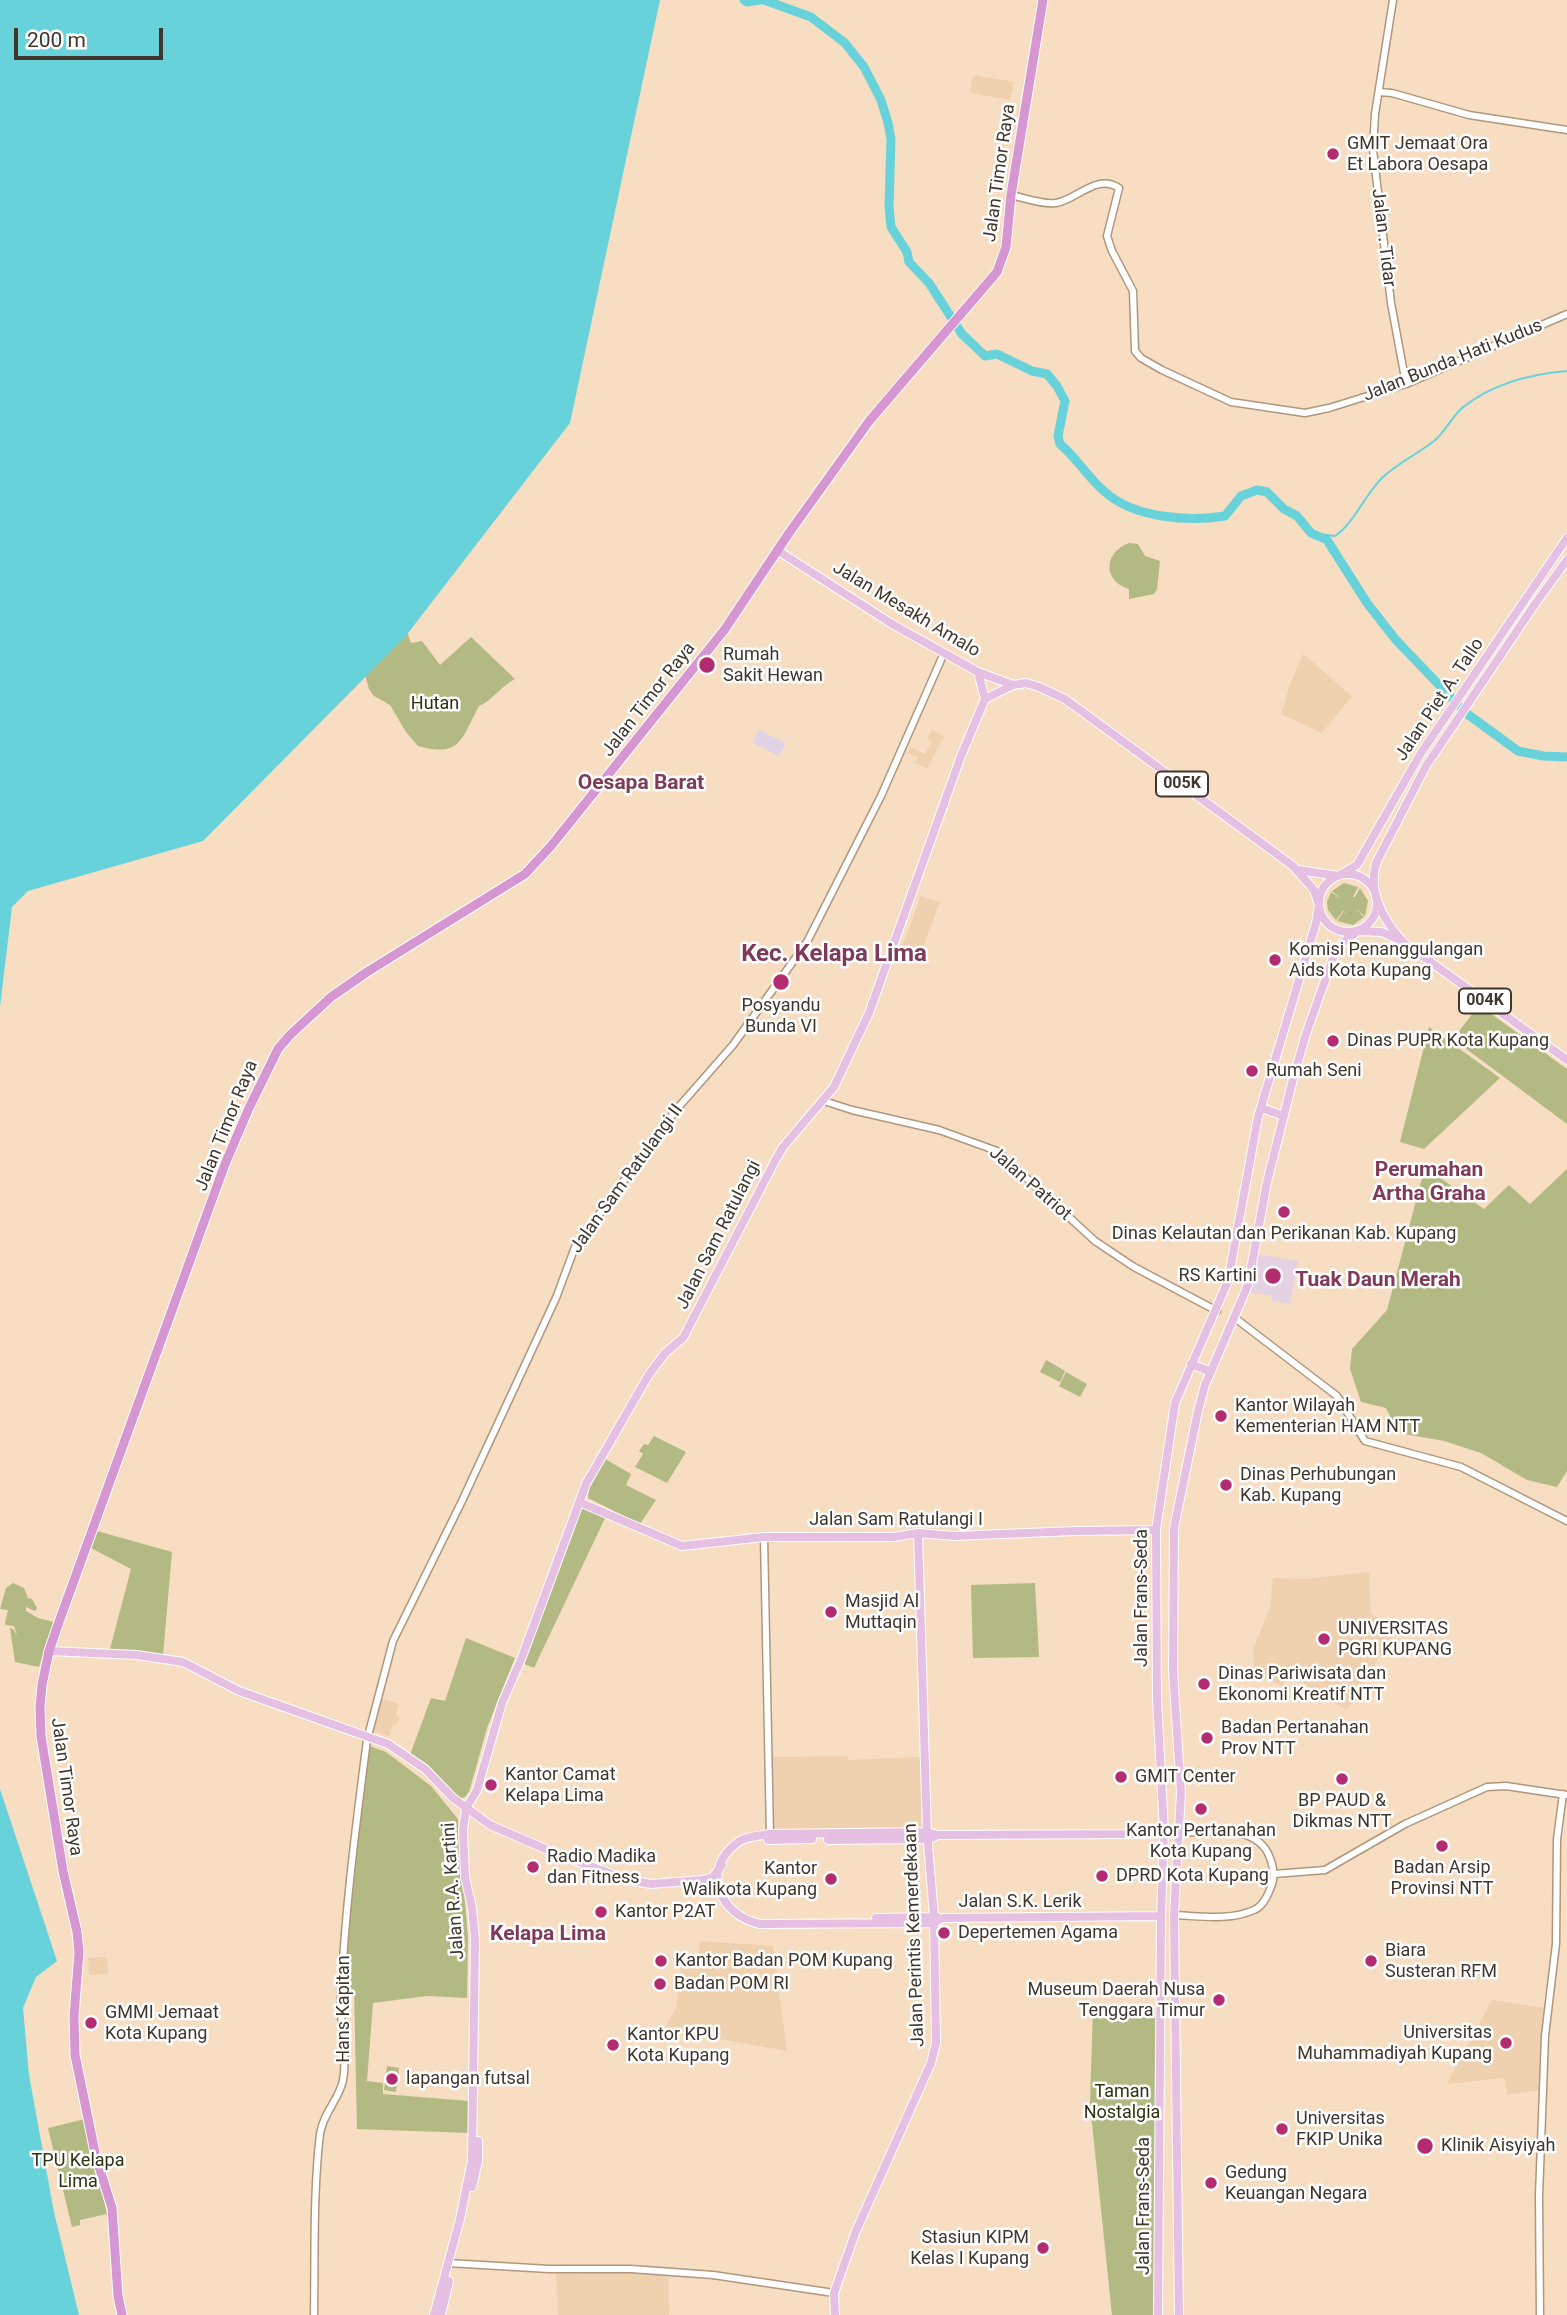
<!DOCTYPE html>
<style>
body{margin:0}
#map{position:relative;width:1567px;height:2315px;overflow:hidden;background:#f7ddc2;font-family:Roboto,sans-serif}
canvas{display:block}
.scale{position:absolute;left:14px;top:28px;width:149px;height:32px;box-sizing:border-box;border:4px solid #40362b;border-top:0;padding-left:9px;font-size:21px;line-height:24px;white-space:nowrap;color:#40362b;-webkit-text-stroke:5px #fff;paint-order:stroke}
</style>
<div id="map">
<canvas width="1567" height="2315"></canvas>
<div class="scale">200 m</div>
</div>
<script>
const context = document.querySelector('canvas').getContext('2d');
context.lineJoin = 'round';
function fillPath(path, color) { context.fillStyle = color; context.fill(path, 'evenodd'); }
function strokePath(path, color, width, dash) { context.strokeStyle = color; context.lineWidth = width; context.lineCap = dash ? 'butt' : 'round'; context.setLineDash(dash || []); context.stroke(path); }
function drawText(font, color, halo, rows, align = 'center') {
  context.font = font + ' Roboto,sans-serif'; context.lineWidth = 5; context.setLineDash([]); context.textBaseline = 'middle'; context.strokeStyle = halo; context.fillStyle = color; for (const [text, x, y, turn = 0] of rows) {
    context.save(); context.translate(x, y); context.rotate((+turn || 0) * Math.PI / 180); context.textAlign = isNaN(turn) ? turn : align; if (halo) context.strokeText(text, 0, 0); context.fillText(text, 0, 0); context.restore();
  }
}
fillPath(new Path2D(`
 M759 730 786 743 779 756 753 743Z`), '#e1d2e5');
fillPath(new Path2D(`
 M973 75 1014 82 1010 100 970 93Z
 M1303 654 1352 696 1322 733 1281 714 1291 682Z
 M932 730 944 736 927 769 915 763 918 757 908 753 911 747 925 754 932 742 927 739Z
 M921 896 940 902 919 958 900 952Z
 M1369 1572 1371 1614 1397 1628 1347 1710 1313 1691 1292 1674 1282 1686 1258 1676 1254 1671 1253 1649 1270 1608 1273 1578 1305 1579Z
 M380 1698 399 1704 396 1715 399 1718 397 1724 393 1725 389 1736 371 1731Z
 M847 1756 848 1760 923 1757 924 1828 774 1831 773 1757Z
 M700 1941 773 1946 787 2051 664 2029 676 2009 681 1960 698 1961Z
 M107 1957 108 1974 89 1975 88 1958Z
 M1492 2000 1545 2008 1540 2090 1507 2095 1505 2078 1447 2084Z
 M668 2271 669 2315H558L556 2274Z`), '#efd1b0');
fillPath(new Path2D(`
 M1254 1254 1298 1261 1290 1304 1271 1301 1272 1296 1248 1292Z`), '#e4d2e2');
fillPath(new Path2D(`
 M1129 543 1138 544 1145 556 1160 561 1157 589 1154 594 1129 599V589C1102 581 1104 552 1129 543Z
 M404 623 411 643 422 641 440 665 471 637 515 679C501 686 492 701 479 706 461 739 461 758 418 746L406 732 390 705 374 696 369 689 358 651Z
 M1344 883 1358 887 1353 897H1355L1360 888 1368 901 1365 916 1356 909 1364 917 1353 925 1337 921 1343 912 1346 913 1343 911 1336 920 1328 910 1327 902 1331 892 1341 899 1332 891Z
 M1479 1005 1567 1069V1124L1453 1039Z
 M1429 1027 1500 1078 1424 1149 1400 1142Z
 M1425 1167 1484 1209 1509 1185 1530 1204 1567 1169V1471L1557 1487 1527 1480 1481 1453 1444 1441 1399 1433 1386 1408 1361 1402 1350 1369 1352 1349 1387 1310Z
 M1046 1360 1065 1371 1060 1382 1040 1372Z
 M1066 1372 1087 1384 1080 1397 1059 1386Z
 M654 1436 686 1452 667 1483 635 1467 643 1454 639 1451 644 1444 648 1445Z
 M605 1459 631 1474 626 1485 656 1500 640 1524 588 1498 589 1489Z
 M582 1507 606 1516 534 1668 522 1663Z
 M97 1531 172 1552 163 1655 110 1649 131 1569 91 1548Z
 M13 1583 24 1588 28 1598 32 1599 37 1608 35 1611 26 1607V1611L38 1618 54 1622 39 1667 15 1662 10 1628 13 1629 17 1635 14 1626 6 1625 5 1623 8 1610 0 1609 6 1588Z
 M1035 1583 1039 1657 973 1658 971 1585Z
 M466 1638 515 1658 487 1728 469 1792 465 1797 458 1799 410 1755 431 1698 445 1701Z
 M369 1746 386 1752 431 1786 458 1819 468 1937 467 1998 427 1996 373 2003 367 2081 383 2083V2094L469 2101 470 2133 357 2129 354 1989H345L355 1844Z
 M1093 2008H1157L1154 2315H1112L1090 2104Z
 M387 2066 399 2068 396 2092 384 2090Z
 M85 2119 107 2214 80 2220V2225L72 2227 48 2128Z`), '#b3b982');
fillPath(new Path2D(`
 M0 0H660L570 423 405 637 203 841 28 891 12 907 0 1007Z
 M0 1789 57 1961 36 1977 23 2008 29 2075 54 2212 79 2315H0Z`), '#68d2da');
strokePath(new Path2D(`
 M1311 533 1335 536C1354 523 1364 496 1382 478 1397 463 1418 454 1434 441 1445 432 1451 418 1462 408 1492 384 1530 374 1567 371`), '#68d2da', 2);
strokePath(new Path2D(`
 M744 0 747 2 760 0
 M764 0 811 17 845 43 864 67 881 100 888 123 891 139 889 207 891 227 907 252 909 262 929 283 962 334 985 356 997 354 1032 371 1047 374 1057 386 1065 401 1058 436 1060 444C1077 458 1088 478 1105 492 1134 518 1188 522 1225 516L1241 496 1257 490 1267 492 1284 509 1297 516 1311 533 1327 540 1367 603 1396 640 1466 713 1518 751 1543 756 1567 757`), '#68d2da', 9);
const minor = new Path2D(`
 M1393 0 1375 114 1373 150 1391 303 1406 384
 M1379 92 1392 93 1469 115 1567 130
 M1011 195C1024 198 1043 205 1056 203 1077 200 1096 173 1119 188L1107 236 1112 251 1133 291 1135 351 1141 358 1162 370 1231 402 1305 413 1329 408 1406 384 1567 314
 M824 1101 852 1110 939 1130 997 1151 1095 1241 1134 1267 1217 1311
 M1235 1318 1337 1396 1365 1441 1461 1467 1567 1521
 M764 1537 770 1836
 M368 1736 393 1641 462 1501 556 1298 575 1247 676 1110 733 1045 807 942 881 796 944 653
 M1274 1874 1325 1870 1405 1824 1487 1787 1506 1786 1566 1795
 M1174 1915C1200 1916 1230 1921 1254 1910 1264 1906 1269 1893 1272 1884 1275 1875 1273 1866 1270 1858 1258 1823 1209 1832 1179 1833
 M448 2263 549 2269H631L713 2275 834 2293
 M314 2315C315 2255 313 2193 320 2134 323 2113 340 2098 343 2080 348 2053 339 2023 341 1995 345 1909 356 1825 367 1740
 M1540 2315 1539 2196 1545 2036 1556 1944 1557 1839 1563 1794`);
const major = new Path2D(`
 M777 550 892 624 978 672 1013 685 1026 683 1039 687 1065 699 1293 866 1314 890 1319 905 1316 923 1258 1117 1228 1281 1175 1403 1156 1530 1157 1699 1164 1832 1161 1916 1158 2315
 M1567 560 1535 604 1426 766 1377 861C1366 891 1384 921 1403 942L1567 1060
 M985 699 1013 685
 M1299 870 1338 876 1357 865 1421 753 1567 538
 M1319 903a29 29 0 1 1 58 0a29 29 0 1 1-58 0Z
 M1261 1108 1284 1116
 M1191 1364 1211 1372
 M579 1502 682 1546 764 1537H894L918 1533 954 1536 1075 1531 1156 1530
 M49 1651 137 1655 183 1662 239 1691 388 1744 425 1769 453 1798 490 1825 557 1854 628 1880 651 1884 703 1880 713 1877 722 1865
 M938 1835 927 1832 770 1834C760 1836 747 1836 738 1842 700 1870 719 1915 760 1924L933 1923 943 1918 1161 1916
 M768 1840 812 1839
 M828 1840 929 1839 938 1835 1146 1834 1164 1832
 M693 1886 713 1887 719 1893
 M876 1918 937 1917
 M472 2187 478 2161V2141
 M434 2315 460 2219 472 2160 475 1939 472 1908 465 1877 463 1830 466 1808 477 1790 502 1703 522 1657 586 1484 648 1376 665 1353 683 1338 775 1161 783 1147 834 1087 869 1013 961 756 985 699 978 672
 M441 2315 449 2281
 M835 2315 834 2293 856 2231 931 2063 936 2043 934 1917 927 1832 918 1533
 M1179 2315 1174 1915 1181 1793 1173 1671 1174 1528 1198 1411 1205 1385 1248 1285 1267 1182 1293 1079 1306 1034 1334 955 1342 943 1358 931 1382 932 1403 942`);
const highway = new Path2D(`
 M122 2315 118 2296 112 2208 96 2157 75 2055 74 2016 79 1952 77 1932 63 1871 41 1736 40 1707 42 1685 49 1651 60 1619 225 1164 249 1108 278 1049 290 1035 331 997 367 972 525 874 551 846 725 629 789 533 870 420 997 272 1006 247 1011 195 1043 0`);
strokePath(minor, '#af977e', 9);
strokePath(major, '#fff', 10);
strokePath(highway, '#fff', 11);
strokePath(minor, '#fff', 6);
strokePath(major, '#e6c0e3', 8);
strokePath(highway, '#d696d1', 9);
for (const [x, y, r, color] of [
 [1333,154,7,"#b32c70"],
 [707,665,9,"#b32c70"],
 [1275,960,7,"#b32c70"],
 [781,982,9,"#b32c70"],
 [1333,1041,7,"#b32c70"],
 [1252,1071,7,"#b32c70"],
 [1284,1212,7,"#b32c70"],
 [1273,1276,9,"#b32c70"],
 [1221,1416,7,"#b32c70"],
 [1226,1485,7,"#b32c70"],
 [831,1612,7,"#b32c70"],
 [1324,1639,7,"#b32c70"],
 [1204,1684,7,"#b32c70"],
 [1207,1738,7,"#b32c70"],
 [1121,1777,7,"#b32c70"],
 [1342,1779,7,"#b32c70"],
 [491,1785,7,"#b32c70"],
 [1201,1809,7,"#b32c70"],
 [1442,1846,7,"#b32c70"],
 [533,1867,7,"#b32c70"],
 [1102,1876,7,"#b32c70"],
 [831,1879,7,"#b32c70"],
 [601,1912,7,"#b32c70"],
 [944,1933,7,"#b32c70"],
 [661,1961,7,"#b32c70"],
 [1371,1961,7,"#b32c70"],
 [660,1984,7,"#b32c70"],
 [1219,2000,7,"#b32c70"],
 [91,2023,7,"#b32c70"],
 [1506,2043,7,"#b32c70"],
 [613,2045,7,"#b32c70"],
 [392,2079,7,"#b32c70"],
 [1282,2129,7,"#b32c70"],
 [1425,2146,9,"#b32c70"],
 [1211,2183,7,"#b32c70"],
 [1043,2248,7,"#b32c70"]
]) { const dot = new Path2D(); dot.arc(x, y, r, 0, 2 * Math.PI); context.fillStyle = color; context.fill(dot); strokePath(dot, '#fff', 2.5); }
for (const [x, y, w] of [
 [1182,784,52],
 [1485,1001,52]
]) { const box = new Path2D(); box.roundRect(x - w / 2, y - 12.5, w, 25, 5); context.fillStyle = '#fff'; context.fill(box); strokePath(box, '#40362b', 2); }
drawText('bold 16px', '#40362b', null, [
 ["005K",1182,784],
 ["004K",1485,1001]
]);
drawText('18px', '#40362b', '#fff', [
 ["GMIT Jemaat Ora",1347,144],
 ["Et Labora Oesapa",1347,165],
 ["Rumah",723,655],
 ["Sakit Hewan",723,676],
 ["Komisi Penanggulangan",1289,950],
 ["Aids Kota Kupang",1289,971],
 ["Posyandu",781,1006,"center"],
 ["Bunda VI",781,1027,"center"],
 ["Dinas PUPR Kota Kupang",1347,1041],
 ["Rumah Seni",1266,1071],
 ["Dinas Kelautan dan Perikanan Kab. Kupang",1284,1234,"center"],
 ["RS Kartini",1257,1276,"right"],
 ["Kantor Wilayah",1235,1406],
 ["Kementerian HAM NTT",1235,1427],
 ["Dinas Perhubungan",1240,1475],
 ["Kab. Kupang",1240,1496],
 ["Masjid Al",845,1602],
 ["Muttaqin",845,1623],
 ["UNIVERSITAS",1338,1629],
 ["PGRI KUPANG",1338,1650],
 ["Dinas Pariwisata dan",1218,1674],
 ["Ekonomi Kreatif NTT",1218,1695],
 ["Badan Pertanahan",1221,1728],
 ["Prov NTT",1221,1749],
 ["Kantor Camat",505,1775],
 ["Kelapa Lima",505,1796],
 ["GMIT Center",1135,1777],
 ["BP PAUD &",1342,1801,"center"],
 ["Dikmas NTT",1342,1822,"center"],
 ["Kantor Pertanahan",1201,1831,"center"],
 ["Kota Kupang",1201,1852,"center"],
 ["Radio Madika",547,1857],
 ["dan Fitness",547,1878],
 ["Badan Arsip",1442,1868,"center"],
 ["Provinsi NTT",1442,1889,"center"],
 ["Kantor",817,1869,"right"],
 ["Walikota Kupang",817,1890,"right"],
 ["DPRD Kota Kupang",1116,1876],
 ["Kantor P2AT",615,1912],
 ["Depertemen Agama",958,1933],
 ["Biara",1385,1951],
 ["Susteran RFM",1385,1972],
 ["Kantor Badan POM Kupang",675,1961],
 ["Badan POM RI",674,1984],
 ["Museum Daerah Nusa",1205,1990,"right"],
 ["Tenggara Timur",1205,2011,"right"],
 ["GMMI Jemaat",105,2013],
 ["Kota Kupang",105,2034],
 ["Universitas",1492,2033,"right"],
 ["Muhammadiyah Kupang",1492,2054,"right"],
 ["Kantor KPU",627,2035],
 ["Kota Kupang",627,2056],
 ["lapangan futsal",406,2079],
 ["Universitas",1296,2119],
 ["FKIP Unika",1296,2140],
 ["Klinik Aisyiyah",1441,2146],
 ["Gedung",1225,2173],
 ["Keuangan Negara",1225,2194],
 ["Stasiun KIPM",1029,2238,"right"],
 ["Kelas I Kupang",1029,2259,"right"]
], 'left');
drawText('18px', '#40362b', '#fff', [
 ["Jalan Timor Raya",1000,173,-82],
 ["Jalan . Tidar",1383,238,83],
 ["Jalan Bunda Hati Kudus",1453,361,-22],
 ["Jalan Mesakh Amalo",906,610,31],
 ["Jalan Timor Raya",649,700,-52],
 ["Jalan Piet A. Tallo",1440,700,-56],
 ["Jalan Timor Raya",227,1126,-68],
 ["Jalan Sam Ratulangi II",627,1179,-54],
 ["Jalan Patriot",1030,1184,41],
 ["Jalan Sam Ratulangi",719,1235,-63],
 ["Jalan Sam Ratulangi I",896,1520],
 ["Jalan Frans-Seda",1142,1598,-90],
 ["Jalan Timor Raya",66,1787,82],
 ["Jalan R.A. Kartini",454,1891,-94],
 ["Jalan S.K. Lerik",1020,1902],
 ["Jalan Perintis Kemerdekaan",915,1935,-92],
 ["Hans Kapitan",344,2009,-90],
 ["Jalan Frans-Seda",1144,2206,-90]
]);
drawText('18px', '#2e3110', '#fff', [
 ["Hutan",435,704],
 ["Taman",1122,2092],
 ["Nostalgia",1122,2113],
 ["TPU Kelapa",78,2161],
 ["Lima",78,2182]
]);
drawText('bold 21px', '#7e3a57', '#fff', [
 ["Oesapa Barat",641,784],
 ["Perumahan",1429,1171],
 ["Artha Graha",1429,1195],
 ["Tuak Daun Merah",1378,1281],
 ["Kelapa Lima",548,1935]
]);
drawText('bold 24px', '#7e3a57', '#fff', [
 ["Kec. Kelapa Lima",834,955]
]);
</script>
